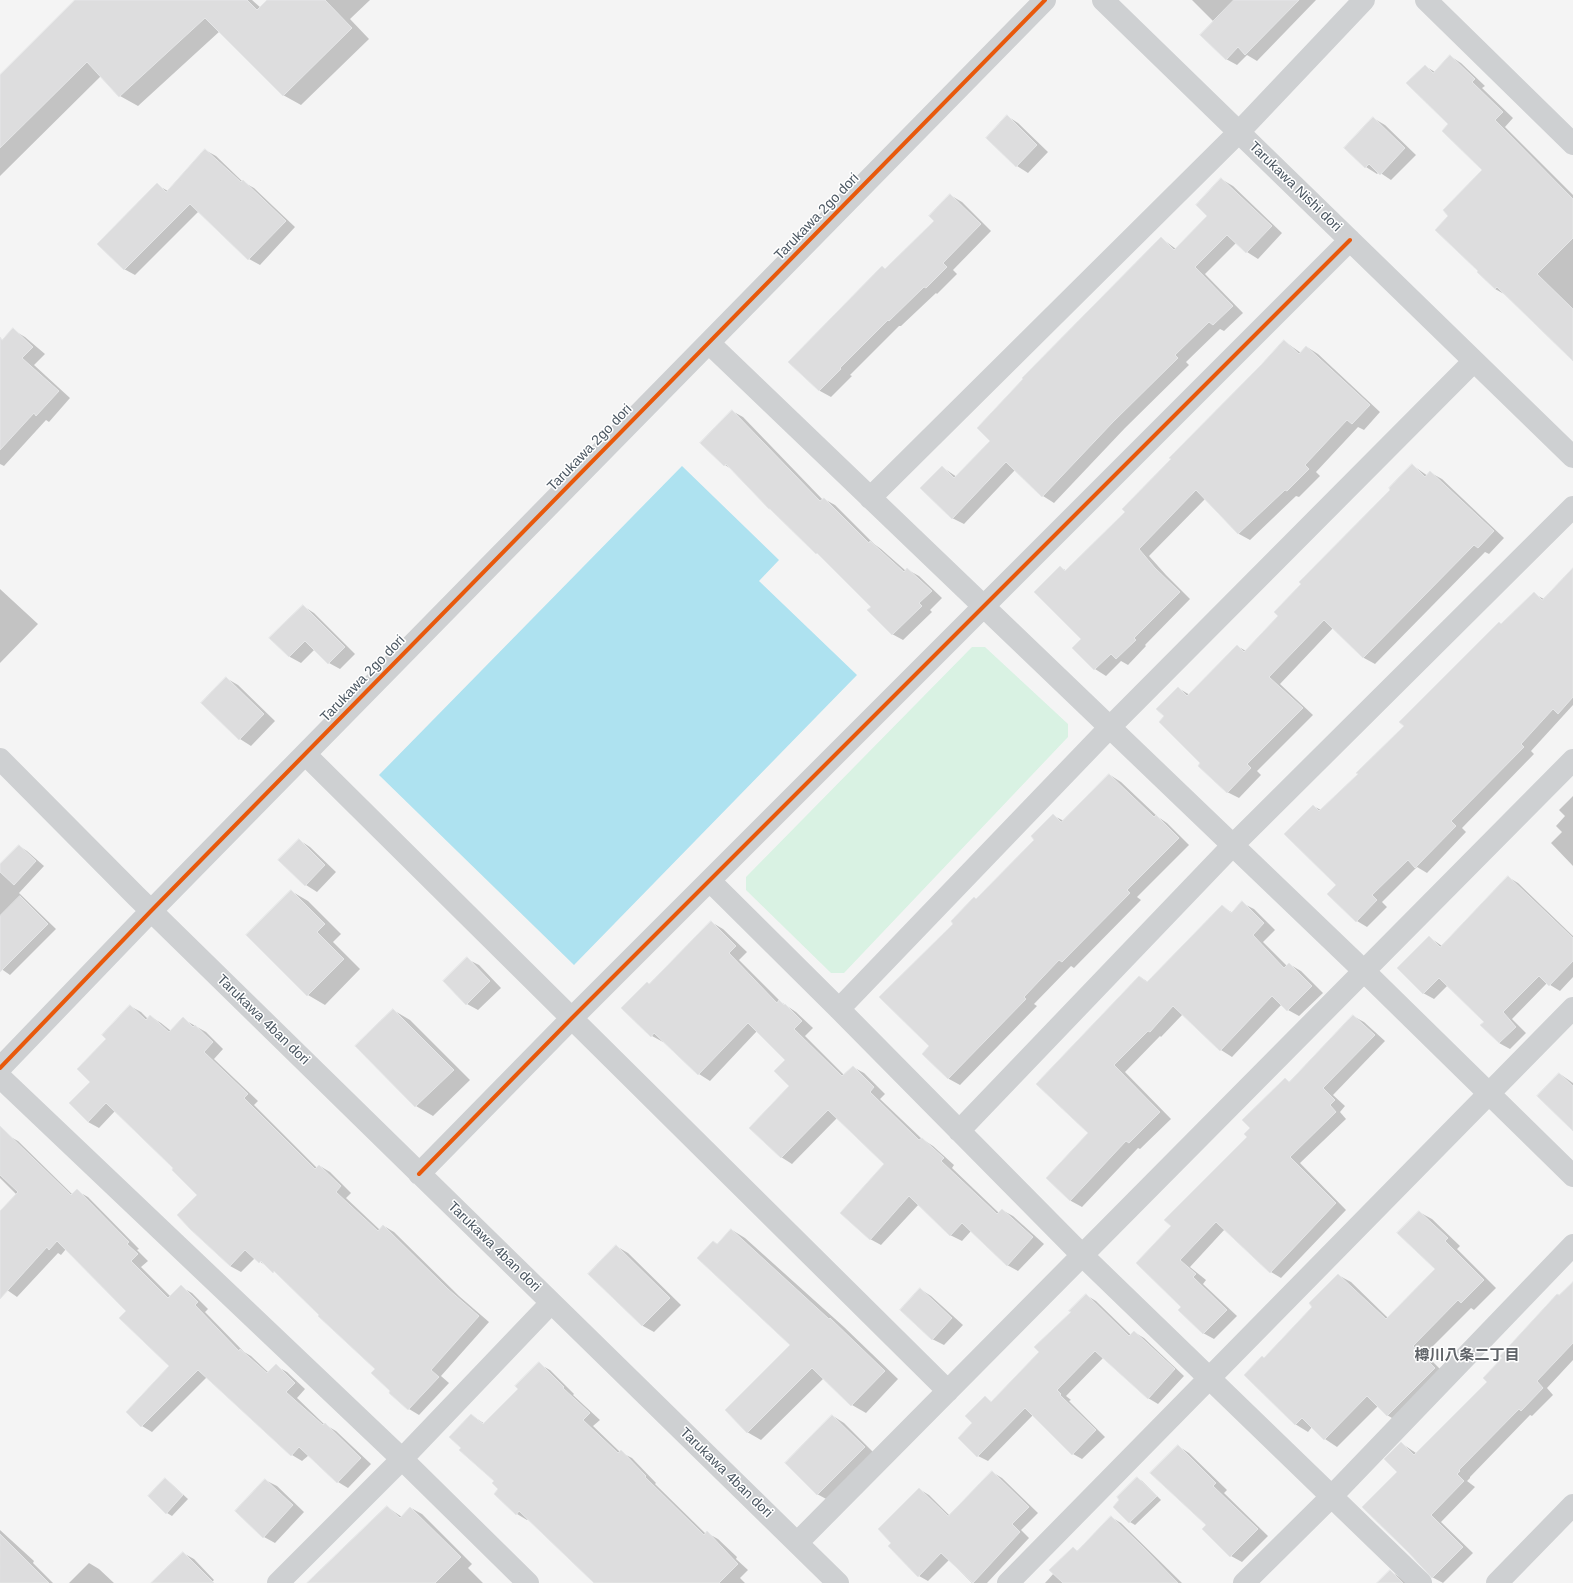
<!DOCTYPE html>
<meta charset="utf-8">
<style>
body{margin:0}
canvas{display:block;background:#f4f4f4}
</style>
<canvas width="1573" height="1583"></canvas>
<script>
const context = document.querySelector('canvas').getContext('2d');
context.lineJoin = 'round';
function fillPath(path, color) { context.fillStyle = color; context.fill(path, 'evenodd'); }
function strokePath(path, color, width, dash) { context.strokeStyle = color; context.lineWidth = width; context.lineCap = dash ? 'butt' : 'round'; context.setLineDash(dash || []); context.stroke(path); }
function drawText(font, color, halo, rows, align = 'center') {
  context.font = font + ' Arial,"Noto Sans JP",sans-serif'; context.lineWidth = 3; context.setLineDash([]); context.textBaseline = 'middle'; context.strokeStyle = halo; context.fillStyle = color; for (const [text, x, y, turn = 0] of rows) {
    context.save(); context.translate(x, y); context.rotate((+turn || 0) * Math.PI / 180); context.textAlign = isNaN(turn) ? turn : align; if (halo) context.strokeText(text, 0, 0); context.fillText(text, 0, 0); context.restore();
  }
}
fillPath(new Path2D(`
 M972 647H985L1068 724V737L844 973H831L746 890V877Z`), '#d9f2e3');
fillPath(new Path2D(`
 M682 466 779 560 759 581 857 675 574 965 379 775Z`), '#aee2f0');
fillPath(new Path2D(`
 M76 0H252L261 8 269 0H370L350 19 369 39 301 105 283 95 220 31 138 106 120 96 101 76 0 176V76Z
 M1192 0H1316L1257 61 1247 55 1237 65 1226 59 1214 22Z
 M1450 56 1461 63 1485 86 1482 88 1513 118 1505 127 1573 195V360L1506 295 1495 289 1478 272 1480 271 1450 216 1484 170 1450 124 1425 66 1435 72Z
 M1007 116 1018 123 1048 152 1028 173 1017 166Z
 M1373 118 1385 125 1416 155 1391 180 1379 172 1377 174 1366 167 1345 148Z
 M205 150 216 156 243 182 254 188 295 227 260 265 249 259 199 211 135 275 124 269 157 185 168 191Z
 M1221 179 1233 186 1282 233 1258 259 1247 252 1237 242 1205 274 1243 313 1224 331 1220 329 1186 362 1189 365 1125 428 1054 503 1043 496 1015 470 964 524 952 518 942 467 957 477 991 441 1161 238 1176 249 1209 216Z
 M950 195 962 202 991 231 953 270 957 274 937 294 936 293 901 326H899L850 375 852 376 831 397 820 391 790 362 882 267 886 269 935 221Z
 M13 330 25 337 45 354 34 365 70 398 49 422 46 420 4 466 0 464V343Z
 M1284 341 1301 353 1307 347 1318 354 1380 412 1364 430 1358 427 1316 472 1320 476 1299 497 1296 496 1250 540 1239 534 1205 499 1149 556 1166 575 1190 599 1145 645 1146 646 1128 665 1121 661 1106 676 1095 669 1074 648 1083 639 1060 567 1067 571 1127 512Z
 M732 411 743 417 823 500 824 499 835 505 874 544 881 549 906 571 908 570 919 576 942 598 930 610 932 612 903 640 892 634 872 607 822 556 816 553 733 470 725 465Z
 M1412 465 1428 476 1431 473 1442 479 1504 538 1489 554 1485 552 1375 664 1364 658 1333 628 1280 684 1313 715 1257 771 1261 775 1239 798 1227 792 1202 763 1166 716 1178 688 1190 695 1237 646 1246 651 1279 616Z
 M1573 570V705L1531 751 1534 754 1462 828 1466 832 1427 873 1417 867 1382 902 1387 907 1367 927 1357 921 1337 885 1313 806 1321 810 1359 774 1502 625 1534 594 1544 599Z
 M0 589 38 624 0 663Z
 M303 606 314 613 355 654 340 669 329 663 315 649 301 663 290 657 271 638Z
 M226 678 238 685 275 721 251 746 240 739Z
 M1110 775 1121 782 1158 817 1167 823 1189 845 1137 897 1141 900 1074 968 1071 966 1034 1004 1037 1006 960 1085 949 1079 923 1054 931 1046 977 900 1035 840 1054 816 1064 821Z
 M1573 796V866L1551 843 1562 832 1556 826 1565 816 1559 810Z
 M299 840 310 847 336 872 317 892 306 885 280 860Z
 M19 846 27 851 44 866 19 893 56 929 10 975 0 968V866Z
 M1508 877 1518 883 1573 936V977L1560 991 1547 983 1512 1019 1526 1033 1510 1049 1499 1043 1485 1022 1448 985 1434 999 1423 993 1429 937 1442 946Z
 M291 891 308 901 341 934 333 942 360 969 325 1005 308 995Z
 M1242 903 1254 909 1275 930 1263 942 1287 966 1289 964 1301 971 1323 993 1299 1016 1288 1010 1282 1004 1232 1057 1221 1050 1183 1014 1161 1037 1160 1036 1125 1072 1171 1119 1140 1149 1138 1148 1082 1207 1071 1201 1047 1178 1089 1133 1140 977 1148 982 1222 907 1233 913Z
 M711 922 723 929 747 952 739 960 781 1002 796 1012 813 1028 805 1036 844 1075 853 1067 864 1073 885 1094 880 1099 922 1139 933 1146 954 1165 952 1168 999 1213 1002 1210 1013 1216 1044 1244 1018 1271 1007 1265 971 1231 962 1241 950 1235 919 1204 881 1245 870 1239 885 1164 837 1118 792 1164 781 1157 791 1086 786 1060 757 1031 710 1081 699 1074 664 1041 663 1042 652 1036 649 985Z
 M467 959 479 965 501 988 478 1010 467 1004Z
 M130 1006 141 1012 148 1019 151 1017 161 1023 171 1031 183 1019 206 1032 223 1049 214 1059 258 1101 254 1105 317 1168 320 1166 330 1172 351 1193 346 1198 380 1230 384 1226 394 1232 459 1296 489 1322 441 1376 449 1383 419 1415 409 1409 392 1391 376 1369 282 1277 255 1258 241 1272 230 1266 198 1195 175 1168 115 1111 99 1128 88 1122 70 1103 91 1082 108 1039Z
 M393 1010 410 1020 470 1080 433 1116 416 1106 356 1046Z
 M1353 1016 1364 1022 1385 1041 1333 1095 1345 1106 1340 1112 1346 1119 1300 1163 1346 1210 1281 1278 1271 1272 1225 1229 1190 1267 1206 1280 1203 1284 1237 1316 1214 1339 1203 1333 1182 1307 1172 1226 1248 1137 1252 1128 1285 1079 1290 1082Z
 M1560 1074 1573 1083V1126Z
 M7 1135 18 1141 73 1195 77 1191 88 1197 139 1249 137 1250 148 1261 141 1267 171 1297 181 1287 192 1293 208 1309 205 1312 244 1352 251 1356 269 1373 276 1366 287 1372 305 1389 297 1398 324 1424 336 1431 371 1464 348 1488 338 1482 309 1455 302 1461 292 1455 207 1377 152 1432 142 1426 170 1366 128 1311 66 1249 61 1255 58 1253 17 1297 0 1285V1227L17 1195 0 1178V1142Z
 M1419 1212 1432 1219 1460 1246 1457 1249 1496 1288 1474 1310 1471 1308 1425 1354 1447 1376 1400 1423 1387 1415 1378 1406 1337 1447 1325 1439 1312 1427 1308 1432 1295 1424 1264 1358 1314 1307 1338 1275 1351 1282 1388 1318 1436 1269Z
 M732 1230 745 1238 844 1327 898 1379 866 1413 852 1405 824 1378 761 1440 747 1432 792 1345Z
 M616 1246 628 1253 681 1305 654 1332 643 1326 589 1274Z
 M1573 1288V1360L1547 1388 1553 1395 1532 1416 1530 1415 1470 1477V1478L1467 1481 1475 1487 1441 1522 1473 1553 1443 1583 1432 1577 1399 1472 1401 1443 1416 1453 1488 1382 1559 1296Z
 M920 1289 931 1296 963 1325 944 1345 932 1339Z
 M1086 1295 1096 1301 1131 1335 1134 1332 1144 1338 1184 1376 1158 1404 1148 1398 1104 1357 1066 1396 1071 1400 1069 1401 1105 1437 1082 1459 1073 1454 1033 1415 988 1461 978 1456 973 1423 985 1397 992 1402 1041 1352Z
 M539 1364 550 1370 574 1394 573 1395 600 1420 593 1426 620 1452 632 1458 656 1483 655 1484 706 1534 707 1533 718 1539 737 1557 736 1559 748 1570 740 1578 745 1583H596L529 1519 527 1520 517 1514 495 1481 462 1448 471 1415 485 1424 519 1389Z
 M833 1416 844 1423 875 1454 828 1500 817 1494Z
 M1178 1446 1189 1453 1227 1490 1224 1493 1268 1536 1242 1562 1231 1556 1207 1525Z
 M992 1472 1002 1478 1038 1513 1021 1530 1029 1538 987 1583H972L949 1560 928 1581 919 1576 892 1543 919 1489 929 1495 950 1516Z
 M1137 1478 1142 1481 1161 1500 1135 1525 1130 1522 1114 1507Z
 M166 1479 188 1499 172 1516 167 1513Z
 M265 1480 277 1486 304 1512 275 1543 264 1537Z
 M387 1507 402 1517 411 1508 422 1514 472 1564 468 1568 483 1583H321Z
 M1111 1517 1121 1523 1182 1583H1045L1054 1573 1073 1548 1078 1551Z
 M0 1530 34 1561 33 1563 53 1583H0Z
 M183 1553 194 1559 214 1580 211 1583H152Z
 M89 1563 99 1569 114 1583H69Z
 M1390 1571 1401 1578 1407 1583H1379Z`), '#0003');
const building = new Path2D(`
 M75 0H247L257 10 267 0H325L352 28 283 96 205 18 119 97 87 62 0 148V75Z
 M1234 0H1299L1245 55 1238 47 1226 60 1200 35Z
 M1450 55 1475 79 1472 82 1503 112 1495 120 1573 199V238L1537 274 1573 309V361L1497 287 1495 289 1477 272 1478 271 1435 230 1448 216 1443 210 1482 170 1442 131 1448 124 1406 83 1425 65 1433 73Z
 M1007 115 1037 145 1016 167 986 138Z
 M1373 117 1405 148 1380 175 1369 164 1365 168 1344 148Z
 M205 149 241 182 243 180 286 221 248 260 190 204 124 270 97 244 157 183 166 192Z
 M1221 178 1272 226 1246 253 1227 235 1195 267 1233 306 1213 325 1209 322 1175 355 1178 358 1113 422 1042 497 1006 462 952 519 920 488 942 466 954 478 990 441 977 428 1023 379 1022 378 1161 237 1174 250 1207 216 1196 205Z
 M950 194 981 224 943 263 947 267 926 288 924 287 889 321 888 320 840 368 841 369 819 391 788 362 882 266 885 269 934 221 929 216Z
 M13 328 33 347 22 358 59 391 36 416 34 413 0 450V337L2 340Z
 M1284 340 1299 354 1306 346 1370 405 1352 424 1347 420 1305 465 1309 469 1287 491 1285 490 1238 534 1196 490 1139 549 1155 568 1180 592 1134 638 1136 640 1116 659 1111 654 1094 670 1072 648 1081 639 1034 592 1060 566 1065 571 1125 512 1122 509 1171 459 1169 458 1261 365Z
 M732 410 820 501 824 498 869 543 870 541 904 572 907 568 932 591 919 603 922 606 892 635 867 610 871 607 817 553 816 554 770 509H769L726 464 724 466 700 443Z
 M1412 464 1425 477 1430 471 1494 531 1478 548 1474 545 1363 658 1324 620 1269 677 1303 708 1247 764 1251 768 1227 793 1198 766 1200 763 1159 722 1164 716 1156 709 1178 687 1187 696 1237 645 1244 652 1278 616 1274 612 1301 584 1299 582 1390 490 1389 488Z
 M1573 568V697L1558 714 1553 709 1521 744 1524 747 1451 821 1456 826 1415 868 1408 860 1372 895 1377 900 1356 922 1327 894 1336 885 1284 834 1313 805 1319 811 1358 774 1356 773 1404 726 1399 722 1499 622 1501 624 1534 592 1542 600Z
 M303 605 345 647 328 664 305 641 289 657 269 638Z
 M226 677 264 714 239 740 201 703Z
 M1109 774 1154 817 1156 815 1179 838 1127 890 1130 893 1062 962 1059 960 1024 997 1026 999 948 1079 922 1054 929 1046 879 997 953 924 951 921 974 897 976 899 1034 840 1031 836 1053 814 1061 822Z
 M299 839 325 865 305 886 278 860Z
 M19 845 36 861 14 885 0 872V864Z
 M1508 876 1573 938V961L1549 986 1539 976 1503 1012 1516 1027 1499 1043 1480 1025 1484 1022 1439 978 1423 994 1397 968 1429 936 1440 947Z
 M291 890 325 924 317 932 344 959 307 996 246 935Z
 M20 896 48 924 0 972V916Z
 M1242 901 1264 923 1253 935 1284 968 1289 963 1312 986 1287 1011 1272 996 1220 1051 1173 1006 1150 1032 1148 1031 1114 1065 1160 1112 1129 1143 1126 1141 1070 1201 1046 1178 1088 1133 1036 1084 1139 976 1147 982 1222 905 1231 913Z
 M711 921 736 946 729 953 777 1003 779 1000 784 1005 785 1004 802 1021 794 1029 842 1076 853 1066 874 1087 870 1092 919 1140 922 1138 944 1158 941 1161 997 1214 1002 1209 1033 1237 1007 1266 962 1223 950 1236 909 1196 870 1240 840 1213 884 1164 828 1110 781 1158 749 1128 789 1086 774 1071 785 1060 748 1023 698 1075 654 1033 651 1037 621 1008 647 982 649 984Z
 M467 957 490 981 466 1005 443 981Z
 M130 1005 146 1020 150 1015 169 1032 183 1017 193 1027 195 1025 213 1042 204 1052 248 1094 244 1098 315 1169 319 1165 341 1186 336 1192 378 1231 383 1225 448 1289 479 1316 431 1370 439 1377 408 1410 389 1393 390 1391 371 1373 375 1369 318 1316 319 1315 274 1271 273 1273 261 1261 259 1263 245 1250 230 1266 190 1229 177 1215 197 1195 172 1170 173 1168 106 1103 88 1122 69 1103 90 1082 77 1069 106 1039 102 1035Z
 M393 1009 454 1070 415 1107 355 1046Z
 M1353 1015 1375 1035 1323 1088 1335 1100 1330 1105 1336 1112 1290 1157 1336 1203 1270 1273 1216 1222 1180 1260 1196 1274 1193 1277 1227 1310 1203 1334 1178 1310 1181 1307 1136 1263 1171 1226 1164 1220 1247 1137 1244 1134 1250 1128 1242 1120 1285 1078 1289 1082Z
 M1559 1073 1573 1086V1131L1537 1096Z
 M0 1126 71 1195 77 1189 129 1242 127 1244 138 1254 131 1261 168 1298 181 1285 198 1302 195 1305 239 1351 240 1349 267 1373 276 1364 295 1383 286 1392 323 1425 325 1423 361 1458 337 1483 299 1447 291 1456 198 1370 141 1427 126 1412 169 1366 119 1318 126 1311 57 1241 49 1250 47 1247 0 1299V1211L18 1192 0 1175Z
 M1419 1211 1448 1238 1445 1241 1484 1280 1461 1303 1458 1300 1413 1346 1435 1368 1387 1416 1367 1396 1324 1440 1302 1418 1295 1425 1244 1375 1262 1356 1264 1358 1312 1307 1309 1303 1338 1274 1386 1319 1435 1269 1397 1233Z
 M731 1229 829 1319 830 1318 885 1371 851 1406 812 1368 747 1433 725 1410 790 1345 697 1258 713 1241 717 1244Z
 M616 1245 670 1298 642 1326 588 1274Z
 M1573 1282V1343L1537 1381 1543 1388 1521 1411 1519 1409 1459 1470 1460 1471 1457 1474 1464 1481 1431 1515 1463 1547 1432 1578 1408 1552 1362 1507 1397 1472 1384 1459 1401 1442 1414 1455 1487 1382 1483 1378 1502 1358 1500 1356 1557 1294 1559 1295Z
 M920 1288 952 1318 932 1340 900 1310Z
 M1086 1294 1129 1336 1134 1331 1175 1369 1148 1399 1095 1351 1057 1390 1061 1394 1060 1395 1096 1430 1072 1455 1025 1408 977 1457 958 1438 972 1423 965 1416 985 1396 991 1402 1039 1352 1034 1347 1071 1312 1069 1311Z
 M539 1362 564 1387 563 1388 590 1413 583 1420 618 1453 621 1450 646 1476 645 1477 704 1535 707 1531 738 1564 719 1583H594L519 1511 516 1515 494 1494 498 1489 492 1483 494 1481 459 1450 461 1448 449 1437 471 1414 483 1424 518 1389 515 1386Z
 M832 1415 865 1447 817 1495 785 1463Z
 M1178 1445 1216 1483 1213 1486 1258 1529 1230 1557 1202 1529 1206 1525 1150 1473Z
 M992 1471 1029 1507 1012 1524 1020 1532 973 1583 941 1553 918 1577 888 1546 891 1543 878 1529 919 1488 948 1516Z
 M1137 1477 1157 1496 1129 1523 1113 1507 1119 1500 1117 1497Z
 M165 1478 183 1495 166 1514 148 1496Z
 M265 1479 293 1505 263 1538 235 1511Z
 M387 1506 400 1518 410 1507 461 1557 435 1583H307Z
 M1111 1516 1142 1546 1178 1583H1063L1049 1570 1073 1547 1077 1551Z
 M0 1534 49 1583H0Z
 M183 1552 214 1583H151Z
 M1390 1570 1403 1583H1377Z`);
fillPath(building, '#ddddde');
strokePath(building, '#e5e6e7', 1);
strokePath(new Path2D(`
 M1103 0 1573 457
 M1426 0 1573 144
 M709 343 1364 971 1573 1176
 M870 498 1239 132 1364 0
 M305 754 948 1391
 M0 759 136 896 838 1583
 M710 881 839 1009 1082 1255 1421 1583
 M839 1009 1110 727 1474 361
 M0 1068 151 911 1045 0
 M0 1077 402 1459 528 1583
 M959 1131 1233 845 1573 507
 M419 1174 572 1018 1350 240
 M797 1543 1573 760
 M278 1583 402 1459 551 1303
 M1008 1583 1573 1008
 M1244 1583 1331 1497 1573 1245
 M1497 1583 1573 1505`), '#ced0d2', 22);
strokePath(new Path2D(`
 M0 1068 151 911 1045 0
 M419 1174 572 1018 1350 240`), '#e8590c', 4);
drawText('14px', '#4a5661', '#fff', [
 ["Tarukawa Nishi dori",1295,187,44],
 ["Tarukawa 2go dori",817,217,-46],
 ["Tarukawa 2go dori",590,448,-46],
 ["Tarukawa 2go dori",363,679,-46],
 ["Tarukawa 4ban dori",263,1020,44],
 ["Tarukawa 4ban dori",494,1247,44],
 ["Tarukawa 4ban dori",726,1473,44]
]);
drawText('bold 15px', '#5f6368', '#fff', [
 ["樽川八条二丁目",1467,1356]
]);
</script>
